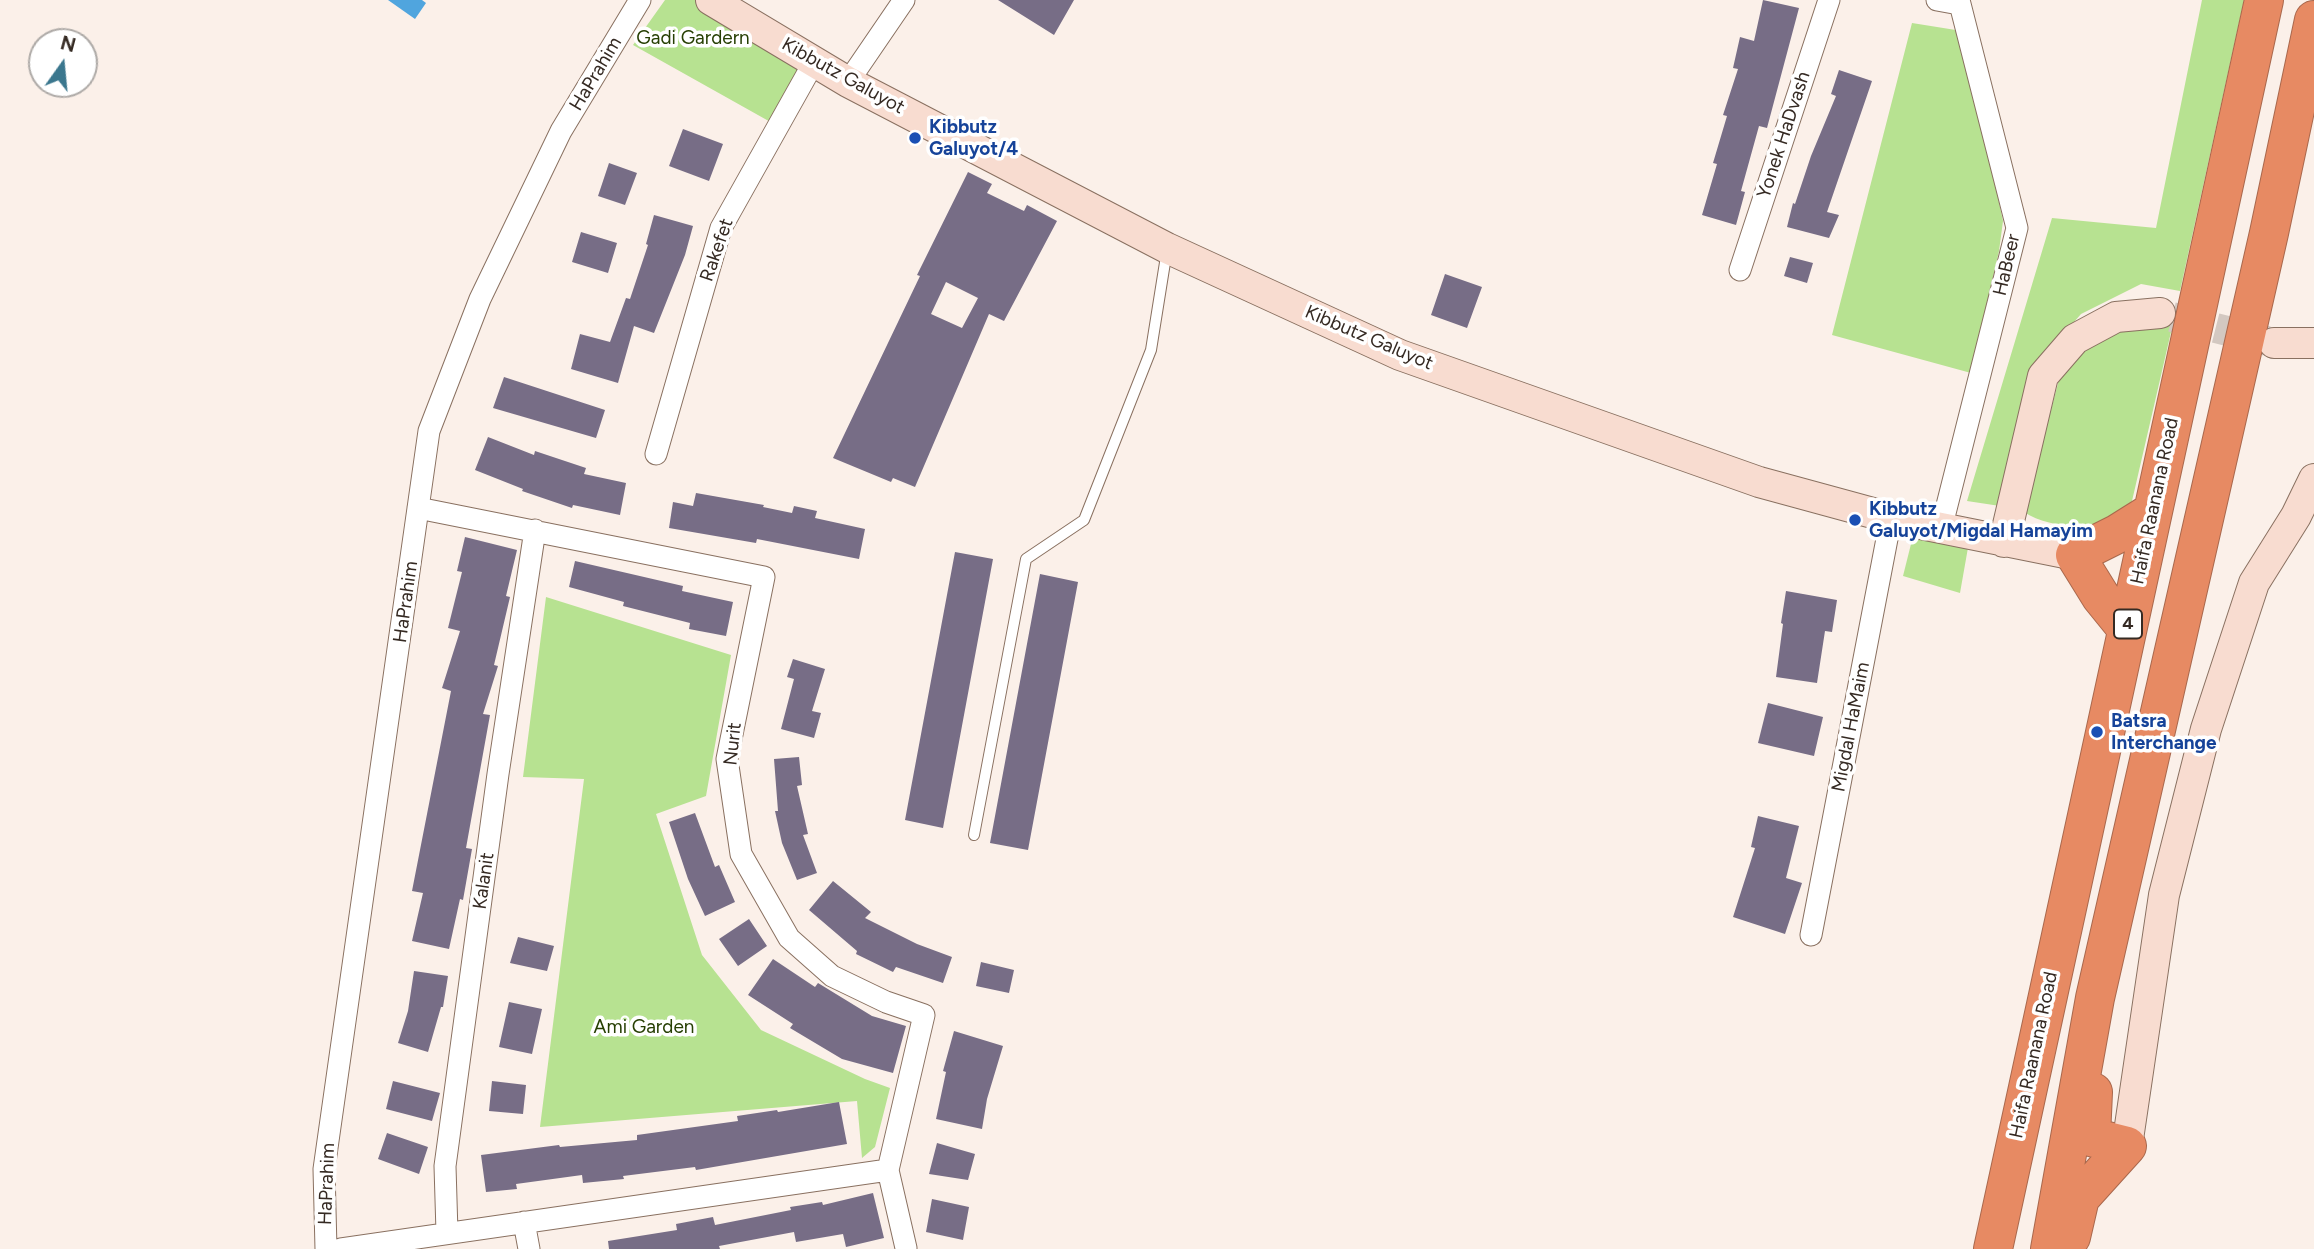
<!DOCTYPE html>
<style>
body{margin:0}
#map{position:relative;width:2314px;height:1249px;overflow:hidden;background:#fbf0e9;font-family:Figtree,sans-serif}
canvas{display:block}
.north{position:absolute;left:28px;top:28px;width:70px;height:70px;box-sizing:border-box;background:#fff;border:2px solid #aeaaa7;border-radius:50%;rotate:15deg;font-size:19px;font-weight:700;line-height:28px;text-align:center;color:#352a23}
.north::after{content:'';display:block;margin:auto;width:24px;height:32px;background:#3b778e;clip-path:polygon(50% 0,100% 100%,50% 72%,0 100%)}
</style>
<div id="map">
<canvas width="2314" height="1249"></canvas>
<div class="north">N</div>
</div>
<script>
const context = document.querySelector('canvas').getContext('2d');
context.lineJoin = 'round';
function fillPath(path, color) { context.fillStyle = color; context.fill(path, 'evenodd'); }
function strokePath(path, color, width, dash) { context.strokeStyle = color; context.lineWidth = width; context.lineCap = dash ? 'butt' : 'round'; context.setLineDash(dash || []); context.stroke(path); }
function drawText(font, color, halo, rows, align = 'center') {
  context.font = font + ' Figtree,sans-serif'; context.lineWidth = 7; context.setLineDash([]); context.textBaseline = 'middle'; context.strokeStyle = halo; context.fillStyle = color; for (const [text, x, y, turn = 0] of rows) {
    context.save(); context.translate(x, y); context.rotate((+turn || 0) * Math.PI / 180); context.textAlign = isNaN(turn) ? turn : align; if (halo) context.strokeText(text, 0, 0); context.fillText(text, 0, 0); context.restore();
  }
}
fillPath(new Path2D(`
 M665 0H697L800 65 774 124 633 45Z
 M2202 0H2244L2180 291 2141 284 2081 314 2047 353 2000 506 1967 501 2052 218 2156 228Z
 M1912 23 1962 31 2003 221 1999 251 1971 373 1832 335Z
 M2161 317 2174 319 2132 501C2128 507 2125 515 2119 519 2095 533 2046 527 2024 512L2061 372 2090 341Z
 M1921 534 1969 542 1960 593 1903 576 1911 544Z
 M546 597 731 655 706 796 656 814 702 955 761 1030 865 1079 890 1088 875 1147 862 1158 857 1101 540 1127 584 779 523 777Z`), '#b7e291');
fillPath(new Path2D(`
 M388 0H422L426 3 415 19Z`), '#50a5de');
fillPath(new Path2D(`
 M998 0H1074L1054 35Z
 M1763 0 1799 8 1767 128 1759 126 1741 191 1745 192 1736 225 1702 215 1717 164 1713 163 1727 116 1723 115 1738 69 1733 68 1740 37 1754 41Z
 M1839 70 1872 81 1827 212 1839 215 1829 238 1787 227 1793 203 1795 204 1811 156 1836 96 1831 94Z
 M683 129 723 144 709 181 669 166Z
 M609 163 637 173 625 205 598 196Z
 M968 172 992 184 987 193 1024 211 1027 205 1057 221 1004 321 989 314 915 487 893 478 891 482 833 458 920 276 917 275ZM946 282 978 298 962 328 931 314Z
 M654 215 693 226 685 255 654 333 634 326 618 383 571 369 580 334 610 342 626 298 630 299 648 245 646 244Z
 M581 232 617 243 608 273 572 262Z
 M1790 257 1813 263 1807 283 1784 276Z
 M1445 274 1482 287 1467 328 1431 315Z
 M504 377 605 410 596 438 493 408Z
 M488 437 534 455 535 451 586 468 584 474 626 483 620 515 573 505 572 508 522 491 523 489 475 470Z
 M696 493 764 505 763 507 792 513 794 506 817 511 815 518 865 529 859 559 757 539 756 543 669 528 673 502 693 506Z
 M465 537 517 550 506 596 510 597 494 665 498 666 483 714 490 715 466 848 472 849 463 900 460 899 449 949 412 941 423 893 412 891 451 691 442 688 460 631 448 628 462 572 457 571Z
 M955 552 993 559 943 828 905 820Z
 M575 561 683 586 682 591 733 602 726 636 689 629 690 623 623 606 624 602 569 587Z
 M1040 574 1078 582 1028 850 990 843Z
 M1786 591 1837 600 1832 632 1825 631 1817 683 1776 677 1783 624 1781 623Z
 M793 659 825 669 812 711 821 713 814 738 781 729 794 679 787 677Z
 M1768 703 1823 717 1814 756 1758 743Z
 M799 757 802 785 797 786 808 834 803 835 817 873 797 880 782 843 775 811H778L774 759Z
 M695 813 715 867 719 865 735 902 705 916 688 879 669 822Z
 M1758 816 1799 826 1786 878 1802 883 1785 934 1733 917 1755 848 1751 847Z
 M833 881 871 912 865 918 917 944 952 957 943 983 896 967 893 972 856 954 857 951 809 910Z
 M749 919 767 946 738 966 719 939Z
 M518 937 554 946 547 971 510 963Z
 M773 959 815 987 818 983 872 1016 906 1026 893 1073 842 1059 790 1028 793 1024 748 995Z
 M981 962 1014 970 1009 993 976 986Z
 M414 971 448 976 443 1007H441L428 1052 398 1043 408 1011Z
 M509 1002 542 1009 532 1054 499 1047Z
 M954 1031 1003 1046 987 1099 982 1129 936 1119 946 1072 943 1071Z
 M393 1081 440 1093 432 1121 386 1109Z
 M492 1081 526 1085 523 1114 489 1111Z
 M839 1102 847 1144 696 1170 695 1167 623 1176 624 1179 583 1183 582 1175 516 1184 517 1189 486 1192 481 1155 559 1145 560 1147 637 1140V1135L738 1121 737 1116 777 1110 778 1112Z
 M387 1133 428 1147 419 1174 378 1159Z
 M937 1143 975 1154 968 1180 929 1174Z
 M873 1193 884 1238 846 1247 843 1234 796 1242 794 1232 719 1246 720 1249H609L608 1241 677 1230 676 1224 713 1217 715 1225 791 1210 790 1207 822 1202 823 1205Z
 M932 1199 969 1207 963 1240 926 1232Z`), '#776d86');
strokePath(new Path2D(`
 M2172 317 2267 341`), '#d3c8c1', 30, [30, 15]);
const lane = new Path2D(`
 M974 835 1026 559 1084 520 1151 350 1167 250`);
const street = new Path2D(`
 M1937 0 1959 4
 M848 82 904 0
 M1740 270 1829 0
 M656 454 721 228 814 62
 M1941 529 2017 228 1959 0
 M1811 935 1891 518
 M888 1170 906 1248
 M524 1222 529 1249
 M447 1233 445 1166 498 774 535 530
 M326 1249 324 1169 429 431 480 299 561 131 640 0
 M341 1249 888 1170 924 1015 886 1002 832 976 789 938 741 854 727 759 764 577 418 508`);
const secondary = new Path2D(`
 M711 0 848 82 1167 248 1400 355 1759 482 1891 518 2075 555
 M2274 343H2314
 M2004 542 2043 376 2075 339 2116 317 2160 313
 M2127 1146 2164 895 2206 729 2254 583 2296 516 2314 479`);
const highway = new Path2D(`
 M2127 629 2101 597 2075 555 2117 534 2152 512
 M2071 1237 2080 1198 2127 1146 2091 1137 2093 1092
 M1993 1249 2264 0
 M2050 1249 2095 998 2269 233 2314 20`);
strokePath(lane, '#897060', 12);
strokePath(street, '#897060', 23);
strokePath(secondary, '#897060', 32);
strokePath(highway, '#a9684d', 40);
strokePath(lane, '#fff', 10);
strokePath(street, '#fff', 21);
strokePath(secondary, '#f8dcd0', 30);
strokePath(highway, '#e78a63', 38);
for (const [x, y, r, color] of [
 [915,138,7,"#1a4fb4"],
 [1855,520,7,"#1a4fb4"],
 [2097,732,7,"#1a4fb4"]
]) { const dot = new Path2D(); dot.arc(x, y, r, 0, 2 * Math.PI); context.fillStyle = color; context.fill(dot); strokePath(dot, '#fff', 2.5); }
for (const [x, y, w] of [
 [2128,624,28]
]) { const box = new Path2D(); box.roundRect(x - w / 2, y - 14.5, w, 29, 5); context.fillStyle = '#fff'; context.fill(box); strokePath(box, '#352a23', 2); }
drawText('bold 18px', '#352a23', null, [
 ["4",2128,624]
]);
drawText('19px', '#263f03', '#fff', [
 ["Gadi Gardern",693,38],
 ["Ami Garden",644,1027]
]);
drawText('19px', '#352a23', '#fff', [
 ["HaPrahim",596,74,-59],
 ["Kibbutz Galuyot",843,76,29],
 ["Yonek HaDvash",1784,135,-72],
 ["Rakefet",717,250,-71],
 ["HaBeer",2007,265,-77],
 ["Kibbutz Galuyot",1369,338,23],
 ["Haifa Raanana Road",2155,501,-78],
 ["HaPrahim",406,602,-82],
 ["Migdal HaMaim",1851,727,-79],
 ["Nurit",733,744,-84],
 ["Kalanit",484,881,-82],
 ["Haifa Raanana Road",2034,1055,-78],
 ["HaPrahim",327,1184,-88]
]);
drawText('bold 19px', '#164399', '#fff', [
 ["Kibbutz",929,127],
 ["Galuyot/4",929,149],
 ["Kibbutz",1869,509],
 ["Galuyot/Migdal Hamayim",1869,531],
 ["Batsra",2111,721],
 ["Interchange",2111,743]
], 'left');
</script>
